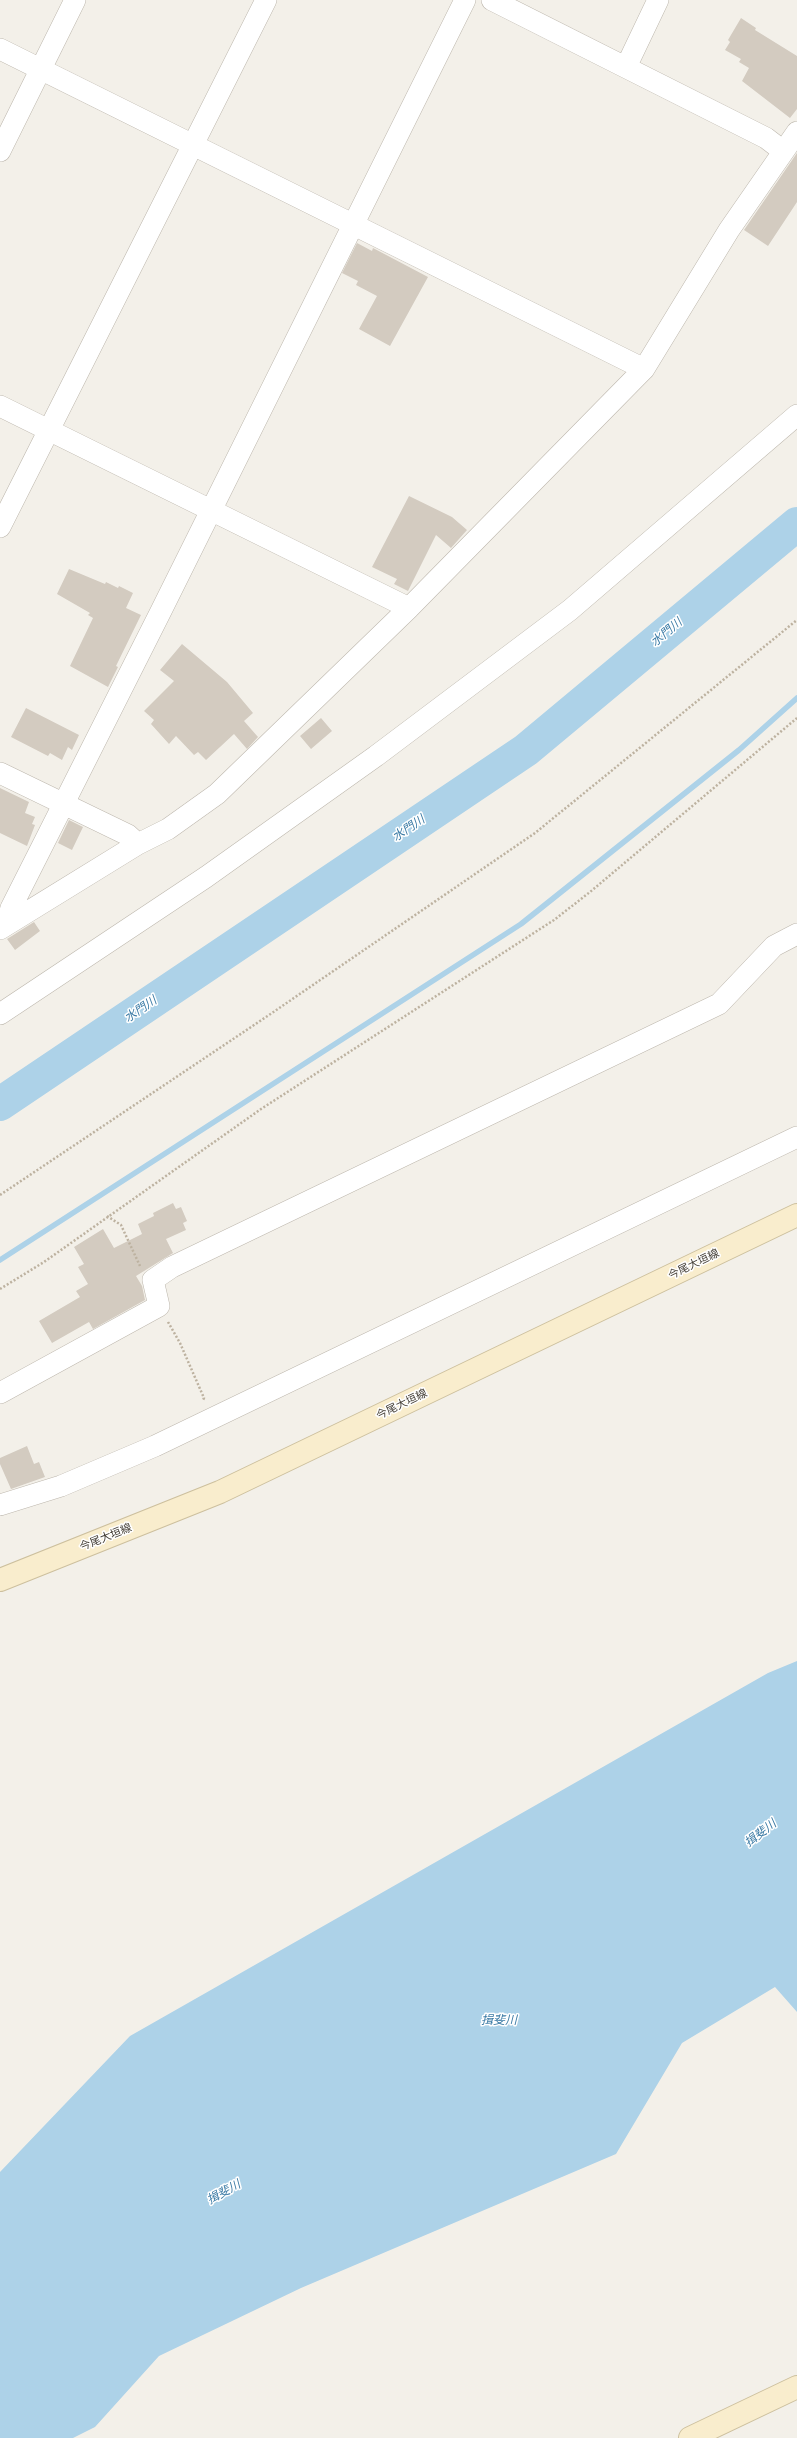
<!DOCTYPE html>
<meta charset="utf-8">
<style>
body{margin:0}
canvas{display:block;background:#f3f0e9}
</style>
<canvas width="797" height="2438"></canvas>
<script>
const context = document.querySelector('canvas').getContext('2d');
context.lineJoin = 'round';
function fillPath(path, color) { context.fillStyle = color; context.fill(path, 'evenodd'); }
function strokePath(path, color, width, dash) { context.strokeStyle = color; context.lineWidth = width; context.lineCap = dash ? 'butt' : 'round'; context.setLineDash(dash || []); context.stroke(path); }
function drawText(font, color, halo, rows, align = 'center') {
  context.font = font + ' "Nunito Sans","Noto Sans JP",sans-serif'; context.lineWidth = 3; context.setLineDash([]); context.textBaseline = 'middle'; context.strokeStyle = halo; context.fillStyle = color; for (const [text, x, y, turn = 0] of rows) {
    context.save(); context.translate(x, y); context.rotate((+turn || 0) * Math.PI / 180); context.textAlign = isNaN(turn) ? turn : align; if (halo) context.strokeText(text, 0, 0); context.fillText(text, 0, 0); context.restore();
  }
}
fillPath(new Path2D(`
 M797 1661V2012L775 1987 682 2043 616 2154 301 2288 159 2356 95 2427 73 2438H0V2172L130 2036 768 1673Z`), '#add2e8');
strokePath(new Path2D(`
 M0 1260 521 924 739 750 797 698`), '#add2e8', 5.5);
strokePath(new Path2D(`
 M0 1104 526 750 797 524`), '#add2e8', 34);
fillPath(new Path2D(`
 M741 18 756 28 755 30 797 56V109L790 118 742 81 749 68 739 62 741 59 725 50 730 42 728 40Z
 M797 153V202L768 246 744 230Z
 M357 243 372 251 373 248 428 277 390 346 359 329 377 296 356 285 358 281 342 273Z
 M409 496 452 517 467 530 451 548 436 535 408 591 394 584 397 579 372 567Z
 M69 569 105 584 106 582 118 588 119 586 133 593 126 608 141 615 116 666 118 667 108 687 70 666 93 618 88 615 90 613 57 594Z
 M182 644 227 682 253 713 244 721 258 737 247 749 234 734 206 760 198 752 194 755 176 736 169 744 151 724 154 720 144 711 174 681 160 670Z
 M26 708 79 735 72 750 68 747 62 760 50 753 48 756 11 737Z
 M321 718 332 731 311 749 300 736Z
 M0 788 29 802 25 813 35 817 32 824 35 825 27 846 0 833Z
 M69 820 83 827 72 850 58 843Z
 M34 922 40 931 15 950 7 939Z
 M173 1203 176 1209 181 1207 187 1221 183 1223 186 1230 166 1239 173 1253 136 1276 142 1286 145 1300 93 1329 89 1322 52 1343 39 1321 80 1297 76 1291 88 1284 78 1267 84 1264 74 1247 103 1229 114 1248 142 1234 138 1224 154 1216 153 1213Z
 M27 1446 34 1464 39 1462 45 1477 11 1489 0 1464V1458Z`), '#d3cbc0');
const street = new Path2D(`
 M492 0 766 138 783 151
 M0 49 644 369
 M626 67 658 0
 M0 151 75 0
 M0 406 409 608
 M0 527 266 0
 M0 773 128 835 138 844
 M6 925 11 908 161 611 465 0
 M0 929 138 844 168 829 217 794 409 608 644 369 729 230 797 132
 M0 1014 206 877 376 756 570 610 797 415
 M0 1393 159 1306 153 1280 172 1267 719 1004 774 946 797 934
 M0 1505 61 1486 155 1446 797 1137`);
const secondary = new Path2D(`
 M0 1580 220 1492 797 1215
 M690 2438 797 2387`);
strokePath(street, '#bdb7ad', 22);
strokePath(secondary, '#cdc09e', 24);
strokePath(new Path2D(`
 M0 1195 272 1013 535 833 797 620
 M107 1216 121 1225 140 1266
 M0 1289 44 1262 261 1109 554 920 590 892 797 718
 M168 1322 180 1343 204 1398 203 1400`), '#bdb2a0', 2.5, [2, 2]);
strokePath(street, '#fff', 21);
strokePath(secondary, '#f9edcd', 22);
drawText('11px', '#464038', '#fff', [
 ["今尾大垣線",694,1265,-26],
 ["今尾大垣線",402,1405,-26],
 ["今尾大垣線",106,1538,-22]
]);
drawText('italic 12px', '#3d7ca6', '#fff', [
 ["水門川",667,633,-40],
 ["水門川",409,829,-34],
 ["水門川",141,1010,-34],
 ["揖斐川",761,1834,-38],
 ["揖斐川",499,2021],
 ["揖斐川",224,2193,-29]
]);
</script>
